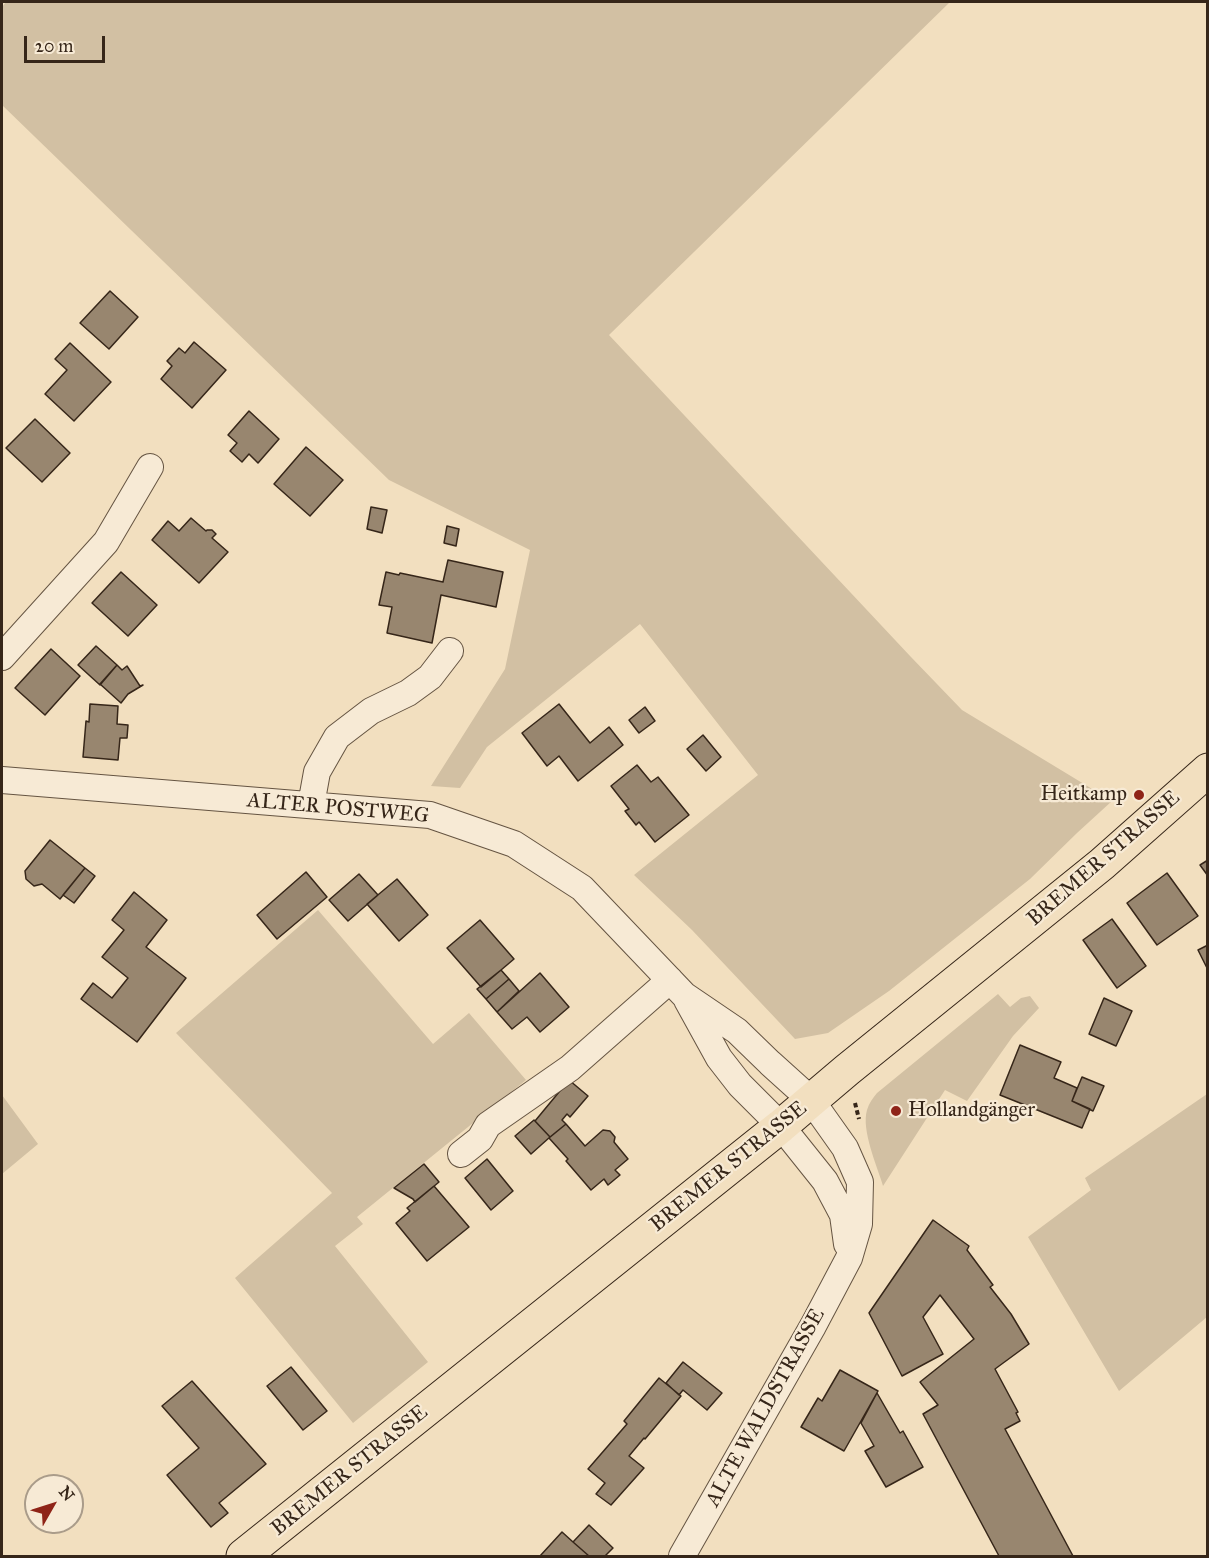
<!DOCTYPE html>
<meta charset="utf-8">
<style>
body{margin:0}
#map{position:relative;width:1209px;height:1558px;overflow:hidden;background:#f2dfbf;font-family:"IM FELL Great Primer",serif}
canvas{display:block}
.frame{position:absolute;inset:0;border:3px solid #362619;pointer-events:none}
.north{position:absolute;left:24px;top:1474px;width:60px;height:60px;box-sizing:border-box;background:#f7ead5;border:2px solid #aa9c8a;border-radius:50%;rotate:51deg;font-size:16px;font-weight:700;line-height:24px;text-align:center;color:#362619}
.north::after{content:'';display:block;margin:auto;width:21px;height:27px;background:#8f2418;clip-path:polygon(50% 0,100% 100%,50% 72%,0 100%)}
.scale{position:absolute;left:24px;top:36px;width:81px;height:27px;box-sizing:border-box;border:3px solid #362619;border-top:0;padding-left:8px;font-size:18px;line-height:21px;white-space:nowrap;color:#362619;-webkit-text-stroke:4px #f7ead5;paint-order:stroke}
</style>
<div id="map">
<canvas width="1209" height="1558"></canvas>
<div class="frame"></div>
<div class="north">N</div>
<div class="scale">20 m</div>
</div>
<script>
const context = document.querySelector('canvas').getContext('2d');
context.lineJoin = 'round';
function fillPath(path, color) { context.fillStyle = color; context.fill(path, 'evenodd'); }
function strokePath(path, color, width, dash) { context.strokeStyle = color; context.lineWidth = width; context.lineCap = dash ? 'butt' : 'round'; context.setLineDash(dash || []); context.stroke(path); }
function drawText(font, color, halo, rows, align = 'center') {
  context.font = font + ' "IM FELL Great Primer",serif'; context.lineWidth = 4.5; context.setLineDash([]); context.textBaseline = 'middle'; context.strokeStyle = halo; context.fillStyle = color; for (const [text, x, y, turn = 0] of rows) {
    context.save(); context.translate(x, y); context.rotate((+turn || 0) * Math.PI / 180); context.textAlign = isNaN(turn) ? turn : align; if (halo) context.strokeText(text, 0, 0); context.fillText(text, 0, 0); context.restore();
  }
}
fillPath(new Path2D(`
 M6 2H950L609 335 911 657 962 710 1112 801 1077 833 1030 879 889 991 828 1033 795 1039 692 930 634 875 758 775 640 624 487 747 460 788 431 786 505 669 530 550 389 480 2 105V7Z
 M318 910 433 1044 469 1013 526 1080 357 1217 363 1224 335 1246 428 1362 353 1423 235 1278 332 1193 176 1033Z
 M998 994 1010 1007 1021 998 1030 996 1039 1008 1013 1036 967 1101 945 1090 883 1186C877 1166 861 1130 867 1110 869 1103 873 1098 877 1093Z
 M1207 1094V1317L1119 1391 1028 1237 1091 1190 1085 1178Z
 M2 1095 38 1144 2 1174Z`), '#d2c0a3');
const building = new Path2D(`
 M110 291 138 317 109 349 80 323Z
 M194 342 226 370 192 408 161 379 172 366 167 361 179 348 185 353Z
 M70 343 111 382 74 421 45 394 67 370 55 359Z
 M249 411 279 439 258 463 249 454 242 462 230 451 237 443 228 435Z
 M35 419 70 453 42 482 6 448Z
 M306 447 343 480 310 516 274 484Z
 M371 507 387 510 382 533 367 529Z
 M191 518 206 531 207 530H212L216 534 212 538 228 552 199 583 152 540 168 521 179 531Z
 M447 526 459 529 456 546 444 543Z
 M448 560 503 572 496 607 441 595 432 643 387 633 392 607 379 605 386 572 399 575 400 573 443 582Z
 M121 572 157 605 128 636 92 603Z
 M96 646 117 665 100 685 78 665Z
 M51 649 80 676 45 715 15 688Z
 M117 665 122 670 127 666 140 686 143 685 128 694 121 703 100 684Z
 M90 704 118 706 117 724 128 725 127 738H120L118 760 83 757 86 721 89 722Z
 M559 704 590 743 609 727 623 745 578 781 559 756 547 766 522 733Z
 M645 707 655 721 639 733 629 720Z
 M703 735 721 757 706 771 687 749Z
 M637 765 651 782 658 777 689 815 655 842 639 822 636 825 625 811 629 809 611 786Z
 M50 840 85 868 60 899 42 884 34 886 26 879 25 871Z
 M1208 860V876L1200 865Z
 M85 868 95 876 74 903 63 895Z
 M306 872 327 897 277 939 257 915Z
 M1167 873 1198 916 1157 945 1127 903Z
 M359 874 378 895 348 921 329 900Z
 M397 879 428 915 399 941 367 904Z
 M134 892 167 920 146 947 186 978 137 1042 81 999 93 983 112 998 128 978 102 957 124 930 112 920Z
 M1112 919 1146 966 1117 988 1083 940Z
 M480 920 514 959 481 987 447 948Z
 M1208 945V970L1198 950Z
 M501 970 509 979 486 999 477 989Z
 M540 973 569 1007 540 1032 527 1017 512 1029 497 1012Z
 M509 979 519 991 497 1012 486 999Z
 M1104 998 1132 1011 1116 1046 1089 1034Z
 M1020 1045 1061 1062 1054 1078 1077 1088 1072 1101 1090 1109 1082 1128 1000 1095Z
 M1082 1077 1104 1086 1093 1111 1072 1101Z
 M569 1080 588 1096 570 1117 567 1114 562 1120 566 1124 550 1137 535 1121Z
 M534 1120 550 1137 531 1154 515 1136Z
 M566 1124 585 1146 603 1130 610 1131 615 1137 614 1142 628 1159 615 1170 620 1175 608 1185 604 1179 591 1190 566 1161 568 1159 549 1138Z
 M487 1159 513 1191 491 1210 465 1178Z
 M424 1164 439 1182 415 1202 413 1199 394 1188Z
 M434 1186 469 1227 427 1261 396 1223 410 1211 407 1208Z
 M933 1220 969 1246 967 1250 993 1285 990 1287 1011 1314 1029 1344 995 1369 1018 1412 1016 1413 1020 1421 1005 1429 1073 1556H999L923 1414 938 1405 920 1382 974 1339 940 1295 923 1317 943 1354 902 1376 869 1313Z
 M683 1362 722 1393 707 1410 683 1390 679 1395 666 1383Z
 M291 1367 327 1411 303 1430 267 1386Z
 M840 1370 878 1391 844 1451 801 1427 818 1398 822 1401Z
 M659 1378 681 1396 645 1439 644 1438 629 1456 644 1468 611 1505 596 1494 605 1483 588 1469 627 1424 624 1421Z
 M192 1381 266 1464 219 1503 228 1513 211 1527 167 1475 199 1448 162 1406Z
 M877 1393 900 1433 903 1431 923 1467 886 1487 865 1451 874 1446 861 1423Z
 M589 1525 613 1548 605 1556H589L573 1542Z
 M562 1532 573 1542 589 1556H540Z`);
fillPath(building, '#98866f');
strokePath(building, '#362619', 1.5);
const minor = new Path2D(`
 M2 657 106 542 150 467
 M2 780 430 815 514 844 582 888 684 995 737 1031 770 1063 811 1100 845 1148 860 1182 859 1224 849 1258 813 1326 682 1556
 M311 805 317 772 337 737 371 711 408 693 430 677 450 651
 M687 1000 719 1058 740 1085 781 1126 825 1181 843 1215 847 1244
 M461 1154 480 1139 488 1125 570 1068 670 980`);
const major = new Path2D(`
 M243 1556 781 1126 847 1070 1102 864 1208 770`);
strokePath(minor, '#655442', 28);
strokePath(major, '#362619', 35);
strokePath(new Path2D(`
 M855 1103 859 1119`), '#362619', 4, [4.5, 3]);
strokePath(minor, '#f7ead5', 26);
strokePath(major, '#f2dfbf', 33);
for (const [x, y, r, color] of [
 [1139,795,6,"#8f2418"],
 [896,1111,6,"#8f2418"]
]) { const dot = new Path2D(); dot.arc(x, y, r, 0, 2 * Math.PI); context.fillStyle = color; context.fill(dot); strokePath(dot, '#f7ead5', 2); }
drawText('21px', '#362619', '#f7ead5', [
 ["Heitkamp",1127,795],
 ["Hollandgänger",908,1111,"left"]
], 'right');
drawText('21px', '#362619', '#f7ead5', [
 ["ALTER POSTWEG",338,809,5],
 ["BREMER STRASSE",1104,859,-41],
 ["BREMER STRASSE",729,1167,-39],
 ["ALTE WALDSTRASSE",766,1408,-61],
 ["BREMER STRASSE",350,1471,-39]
]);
</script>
